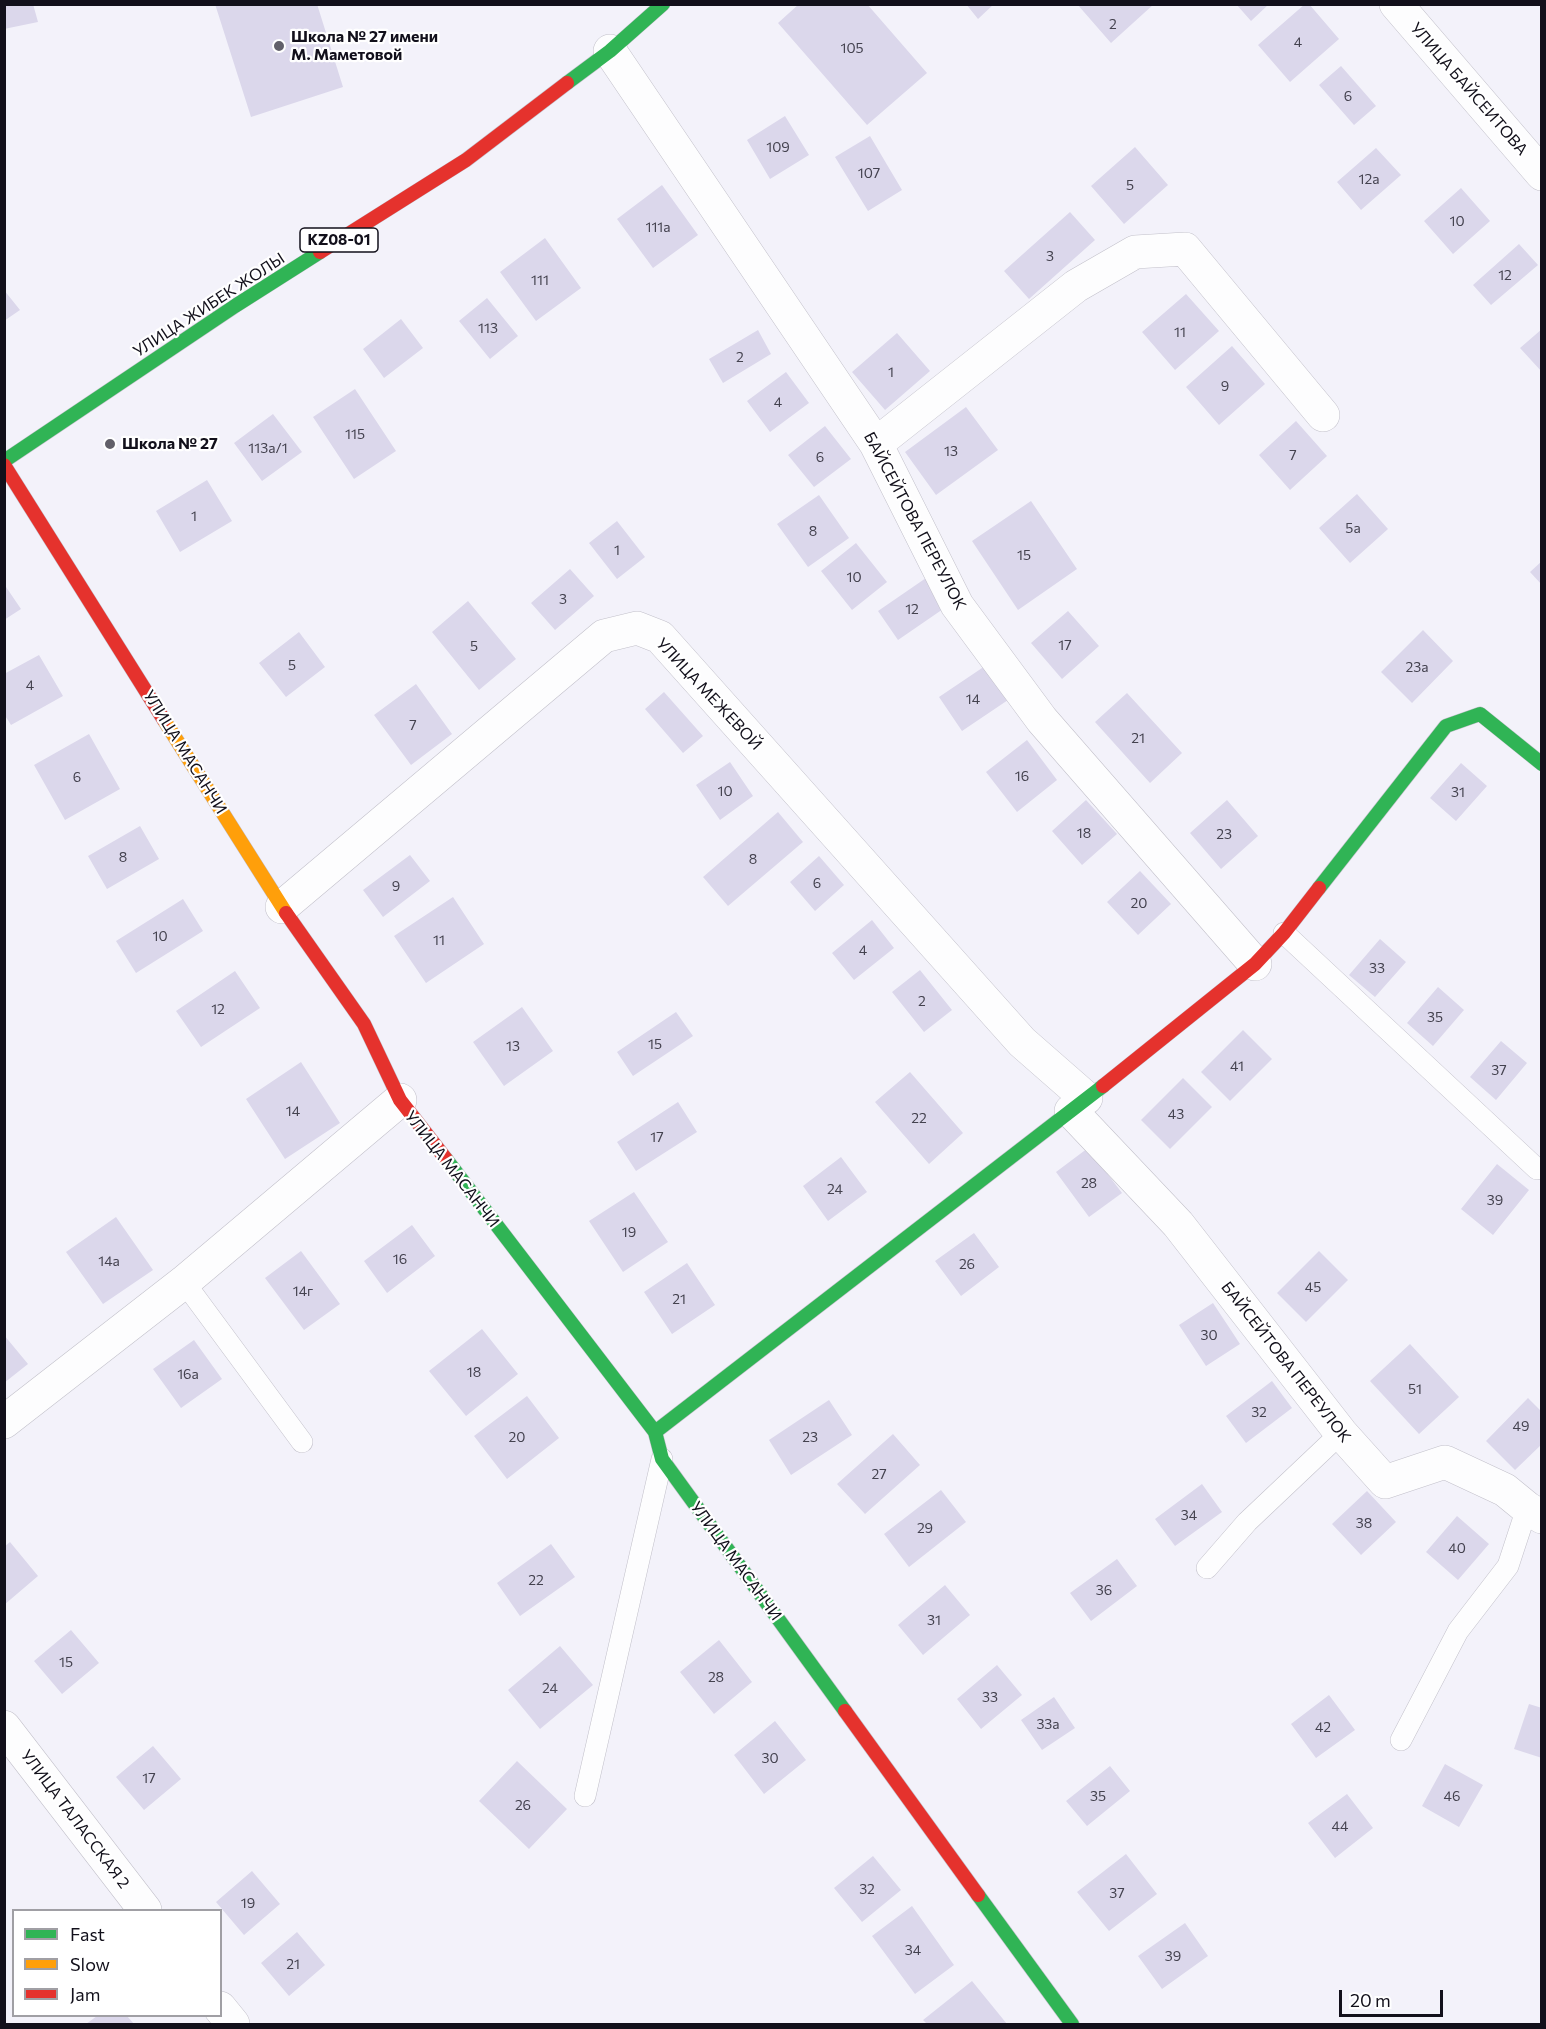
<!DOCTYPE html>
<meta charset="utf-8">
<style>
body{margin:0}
#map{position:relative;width:1546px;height:2029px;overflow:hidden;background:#f3f2fa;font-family:Commissioner,sans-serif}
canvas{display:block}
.frame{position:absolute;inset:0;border:6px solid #12101b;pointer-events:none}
.legend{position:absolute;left:12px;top:1909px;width:210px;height:108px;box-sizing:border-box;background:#fff;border:2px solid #a09fa4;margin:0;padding:8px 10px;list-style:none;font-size:18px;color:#12101b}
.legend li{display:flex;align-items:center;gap:12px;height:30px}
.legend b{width:30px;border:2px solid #a09fa4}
.scale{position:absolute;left:1339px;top:1990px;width:104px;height:27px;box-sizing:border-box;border:3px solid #12101b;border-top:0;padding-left:8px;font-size:18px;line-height:21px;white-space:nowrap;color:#12101b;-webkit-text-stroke:4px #fff;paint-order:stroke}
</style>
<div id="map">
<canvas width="1546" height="2029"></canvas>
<div class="frame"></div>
<ul class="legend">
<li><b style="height:8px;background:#30b455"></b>Fast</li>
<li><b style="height:8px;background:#ff9f0a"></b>Slow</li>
<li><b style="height:8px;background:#e5322d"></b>Jam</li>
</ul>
<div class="scale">20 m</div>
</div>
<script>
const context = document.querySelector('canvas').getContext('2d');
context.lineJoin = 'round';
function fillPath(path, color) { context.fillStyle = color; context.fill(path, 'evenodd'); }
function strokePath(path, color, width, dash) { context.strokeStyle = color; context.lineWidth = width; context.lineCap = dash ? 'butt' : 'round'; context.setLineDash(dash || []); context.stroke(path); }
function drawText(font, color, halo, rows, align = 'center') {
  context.font = font + ' Commissioner,sans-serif'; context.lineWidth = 4.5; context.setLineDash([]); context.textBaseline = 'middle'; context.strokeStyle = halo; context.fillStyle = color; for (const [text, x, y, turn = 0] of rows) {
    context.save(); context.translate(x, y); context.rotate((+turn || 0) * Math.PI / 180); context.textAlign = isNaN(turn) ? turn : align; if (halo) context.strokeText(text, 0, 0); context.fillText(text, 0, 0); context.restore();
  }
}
fillPath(new Path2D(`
 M4 4H33L38 22 4 29Z
 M215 4H317L343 87 251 117Z
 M799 4H867L927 73 867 125 778 23Z
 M966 4H994L978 19Z
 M1077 4H1154L1111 43Z
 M1236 4H1269L1251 21Z
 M1305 4H1309L1339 39 1290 82 1258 45Z
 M1341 66 1376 106 1354 125 1319 85Z
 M785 116 809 155 770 179 747 140Z
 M870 136 902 190 868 211 835 157Z
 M1135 147 1168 185 1124 224 1091 186Z
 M1376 148 1401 175 1361 210 1337 182Z
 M662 185 698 235 653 268 617 219Z
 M1461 188 1490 221 1453 254 1424 221Z
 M1070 212 1095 240 1029 299 1004 271Z
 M545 238 581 288 536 321 500 272Z
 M1519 244 1538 265 1491 305 1473 285Z
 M4 290 20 310 4 321Z
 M1186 294 1219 331 1175 370 1142 332Z
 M487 298 518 336 490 359 459 321Z
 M401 319 423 348 384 378 363 349Z
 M1542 329V372L1520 348Z
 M758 330 771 354 723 383 709 359Z
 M897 333 930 371 885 410 852 372Z
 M1232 346 1265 384 1219 425 1186 387Z
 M786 372 809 403 770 432 747 401Z
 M355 389 396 451 354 479 313 417Z
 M966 407 998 450 936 495 905 452Z
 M273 414 302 452 262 481 234 443Z
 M1296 421 1327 456 1290 490 1259 455Z
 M825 426 851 459 814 487 788 455Z
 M207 480 232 521 180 552 156 511Z
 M1357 494 1388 529 1350 563 1319 528Z
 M819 495 849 538 808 567 777 524Z
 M1031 501 1077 569 1018 610 972 541Z
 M617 521 645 557 617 579 589 543Z
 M856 543 887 582 852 610 821 571Z
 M1542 561V585L1530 572Z
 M570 569 594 596 555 630 531 603Z
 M926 578 946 607 898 640 878 611Z
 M4 584 21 609 4 620Z
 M468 601 516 659 479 690 432 632Z
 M1068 611 1099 646 1062 679 1031 643Z
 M1423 630 1453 661 1412 703 1381 672Z
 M299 632 325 667 286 697 259 663Z
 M39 655 63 696 11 725 4 714V674Z
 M985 666 1008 700 962 731 939 697Z
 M416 684 452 734 411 765 374 715Z
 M664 692 703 736 683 753 645 709Z
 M1127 693 1182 753 1150 783 1095 722Z
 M89 734 120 789 65 820 34 765Z
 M1027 740 1057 780 1017 812 986 772Z
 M730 762 753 796 720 820 696 785Z
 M1461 763 1487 786 1456 821 1430 798Z
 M1086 800 1117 834 1082 865 1052 831Z
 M1227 800 1258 836 1221 869 1190 833Z
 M778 812 803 842 728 906 703 877Z
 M140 826 159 859 107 889 88 856Z
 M410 855 430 881 383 917 363 890Z
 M819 856 844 885 815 911 790 882Z
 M1140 871 1171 904 1138 935 1107 902Z
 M453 897 484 944 426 983 394 936Z
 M183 899 203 931 136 973 116 941Z
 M872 920 894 948 854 980 832 953Z
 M1380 939 1406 962 1375 997 1349 975Z
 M920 970 952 1010 924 1032 892 992Z
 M235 971 260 1008 201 1047 176 1011Z
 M1438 987 1464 1010 1433 1046 1407 1023Z
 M522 1007 553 1051 504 1086 473 1042Z
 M676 1012 693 1036 633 1076 617 1052Z
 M1243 1030 1272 1059 1230 1101 1201 1072Z
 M1501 1041 1527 1063 1496 1100 1470 1077Z
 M301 1062 340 1123 285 1159 246 1099Z
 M910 1072 963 1133 929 1164 875 1102Z
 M1183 1078 1212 1107 1170 1149 1141 1120Z
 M678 1102 697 1132 636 1171 617 1142Z
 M1088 1148 1122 1193 1089 1217 1056 1172Z
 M841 1157 867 1192 828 1221 803 1186Z
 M1497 1164 1529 1190 1493 1235 1461 1209Z
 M634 1192 668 1242 623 1272 589 1221Z
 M116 1217 153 1270 103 1304 66 1252Z
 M412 1225 435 1256 387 1293 364 1261Z
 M974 1233 999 1267 961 1296 935 1261Z
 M301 1251 340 1304 304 1330 265 1278Z
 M1319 1251 1348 1280 1306 1322 1277 1293Z
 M687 1263 715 1305 672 1334 644 1292Z
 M1213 1303 1240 1344 1206 1366 1179 1325Z
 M482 1329 518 1374 466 1416 429 1371Z
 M4 1335 28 1364 4 1383Z
 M194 1340 222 1379 181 1408 153 1369Z
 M1410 1344 1459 1397 1419 1434 1370 1381Z
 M1272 1381 1292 1408 1246 1443 1226 1416Z
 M527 1396 559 1438 507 1479 474 1436Z
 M1528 1398 1542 1412V1444L1515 1470 1486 1441Z
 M829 1400 852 1435 791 1475 769 1440Z
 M893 1434 920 1465 865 1514 837 1484Z
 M1202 1484 1222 1512 1175 1546 1155 1519Z
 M941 1490 966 1522 909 1567 884 1534Z
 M1367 1491 1396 1522 1361 1555 1332 1524Z
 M1457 1516 1489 1544 1458 1580 1426 1552Z
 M10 1542 38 1576 4 1605V1547Z
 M551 1544 575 1577 520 1616 497 1583Z
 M1117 1559 1137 1586 1091 1621 1070 1593Z
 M945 1585 970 1615 923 1655 898 1625Z
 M71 1630 99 1663 62 1694 34 1661Z
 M719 1640 752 1682 714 1714 680 1672Z
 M560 1646 593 1685 540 1729 508 1690Z
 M997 1665 1022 1695 981 1729 957 1699Z
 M1329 1695 1355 1730 1316 1758 1291 1724Z
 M1054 1697 1075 1728 1042 1750 1021 1720Z
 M1529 1704 1542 1708V1758L1514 1749Z
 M775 1721 806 1760 764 1794 734 1755Z
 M153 1746 181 1779 144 1810 116 1777Z
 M517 1761 567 1809 529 1849 479 1801Z
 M1445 1764 1483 1785 1459 1827 1422 1806Z
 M1110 1766 1130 1791 1087 1826 1066 1801Z
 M1347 1794 1373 1828 1335 1858 1308 1823Z
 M1126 1854 1157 1894 1109 1931 1077 1892Z
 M873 1856 901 1890 862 1922 834 1888Z
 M252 1871 280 1904 244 1935 216 1902Z
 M912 1906 954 1965 915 1994 872 1936Z
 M1185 1923 1208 1956 1162 1989 1138 1956Z
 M297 1932 325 1965 289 1996 261 1963Z
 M972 1981 1007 2024H927L923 2020Z
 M97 2016H127L134 2024H86Z`), '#dbd7eb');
const lane = new Path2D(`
 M1284 933 1537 1169
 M184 1282 302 1442
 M1207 1568 1247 1522 1341 1433
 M1401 1740 1458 1631 1508 1566 1527 1508
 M585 1796 662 1459`);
const street = new Path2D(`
 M1396 4 1542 174
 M610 51 876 444 957 605 1042 720 1255 964
 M876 444 1076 286 1135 252 1185 249 1323 415
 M282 907 604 636 637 628 660 637 1022 1042 1086 1098
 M1071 1111 1178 1224 1341 1433 1385 1482 1445 1462 1505 1490 1527 1508 1542 1517
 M4 1422 184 1282 400 1100
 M4 1727 145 1910
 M220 2008 233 2024`);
const fast = new Path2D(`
 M567 83 610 51 663 4
 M4 461 235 306 320 252
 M1319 888 1446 726 1480 714 1542 764
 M446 1159 655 1432 662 1459 845 1711
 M655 1432 1103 1086
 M978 1895 1072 2024`);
const slow = new Path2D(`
 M164 720 286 913`);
const jam = new Path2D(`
 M320 252 466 160 567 83
 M4 465 164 720
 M286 913 364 1024 400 1100 446 1159
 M1103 1086 1255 964 1284 933 1319 888
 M845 1711 978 1895`);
strokePath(lane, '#c2c0ca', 22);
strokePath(street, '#c2c0ca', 34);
strokePath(fast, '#c2c0ca', 15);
strokePath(slow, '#c2c0ca', 15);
strokePath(jam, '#c2c0ca', 15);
strokePath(lane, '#fdfdfe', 21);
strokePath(street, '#fdfdfe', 33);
strokePath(fast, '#30b455', 14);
strokePath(slow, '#ff9f0a', 14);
strokePath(jam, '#e5322d', 14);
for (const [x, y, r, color] of [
 [279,46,6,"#615f69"],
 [110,444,6,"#615f69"]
]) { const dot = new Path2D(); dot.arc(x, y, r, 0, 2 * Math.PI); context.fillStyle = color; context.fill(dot); strokePath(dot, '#fff', 2); }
drawText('14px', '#44424f', null, [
 ["2",1113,24],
 ["4",1298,42],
 ["105",852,48],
 ["6",1348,96],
 ["109",778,147],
 ["107",869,173],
 ["12а",1369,179],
 ["5",1130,185],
 ["10",1457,221],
 ["111а",658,227],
 ["3",1050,256],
 ["12",1505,275],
 ["111",540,280],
 ["113",488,328],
 ["11",1180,332],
 ["2",740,357],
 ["1",891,372],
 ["9",1225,386],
 ["4",778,402],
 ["115",355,434],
 ["113а/1",268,448],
 ["13",951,451],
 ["7",1293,455],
 ["6",820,457],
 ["1",194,516],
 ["5а",1353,528],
 ["8",813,531],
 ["1",617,550],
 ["15",1024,555],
 ["10",854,577],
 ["3",563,599],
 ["12",912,609],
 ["17",1065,645],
 ["5",474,646],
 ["5",292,665],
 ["23а",1417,667],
 ["4",30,685],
 ["14",973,699],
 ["7",413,725],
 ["21",1138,738],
 ["16",1022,776],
 ["6",77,777],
 ["10",725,791],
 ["31",1458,792],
 ["18",1084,833],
 ["23",1224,834],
 ["8",123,857],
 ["8",753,859],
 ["6",817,883],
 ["9",396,886],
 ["20",1139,903],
 ["10",160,936],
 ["11",439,940],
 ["4",863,950],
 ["33",1377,968],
 ["2",922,1001],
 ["12",218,1009],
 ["35",1435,1017],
 ["15",655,1044],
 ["13",513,1046],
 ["41",1237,1066],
 ["37",1499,1070],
 ["14",293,1111],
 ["43",1176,1114],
 ["22",919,1118],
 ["17",657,1137],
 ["28",1089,1183],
 ["24",835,1189],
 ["39",1495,1200],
 ["19",629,1232],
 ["16",400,1259],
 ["14а",109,1261],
 ["26",967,1264],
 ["45",1313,1287],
 ["14г",303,1291],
 ["21",679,1299],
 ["30",1209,1335],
 ["18",474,1372],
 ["16а",188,1374],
 ["51",1415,1389],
 ["32",1259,1412],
 ["49",1521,1426],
 ["20",517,1437],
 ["23",810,1437],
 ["27",879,1474],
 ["34",1189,1515],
 ["38",1364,1523],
 ["29",925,1528],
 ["40",1457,1548],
 ["22",536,1580],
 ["36",1104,1590],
 ["31",934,1620],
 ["15",66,1662],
 ["28",716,1677],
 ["24",550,1688],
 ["33",990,1697],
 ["33а",1048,1724],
 ["42",1323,1727],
 ["30",770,1758],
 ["17",149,1778],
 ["35",1098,1796],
 ["46",1452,1796],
 ["26",523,1805],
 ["44",1340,1826],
 ["32",867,1889],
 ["37",1117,1893],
 ["19",248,1903],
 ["34",913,1950],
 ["39",1173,1956],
 ["21",293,1964]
]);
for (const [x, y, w] of [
 [339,240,78]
]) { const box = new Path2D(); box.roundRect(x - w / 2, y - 12, w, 24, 4.5); context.fillStyle = '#fff'; context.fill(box); strokePath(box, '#12101b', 1.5); }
drawText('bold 15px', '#12101b', null, [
 ["KZ08-01",339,240]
]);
drawText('bold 16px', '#12101b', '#fff', [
 ["Школа № 27 имени",291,37],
 ["М. Маметовой",291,55],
 ["Школа № 27",122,444]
], 'left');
drawText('16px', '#12101b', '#fff', [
 ["УЛИЦА БАЙСЕИТОВА",1469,89,49],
 ["УЛИЦА ЖИБЕК ЖОЛЫ",209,305,-33],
 ["БАЙСЕЙТОВА ПЕРЕУЛОК",915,521,62],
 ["УЛИЦА МЕЖЕВОЙ",709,694,47],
 ["УЛИЦА МАСАНЧИ",185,752,58],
 ["УЛИЦА МАСАНЧИ",452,1169,52],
 ["БАЙСЕЙТОВА ПЕРЕУЛОК",1286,1362,52],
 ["УЛИЦА МАСАНЧИ",736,1561,54],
 ["УЛИЦА ТАЛАССКАЯ 2",75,1819,53]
]);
</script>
